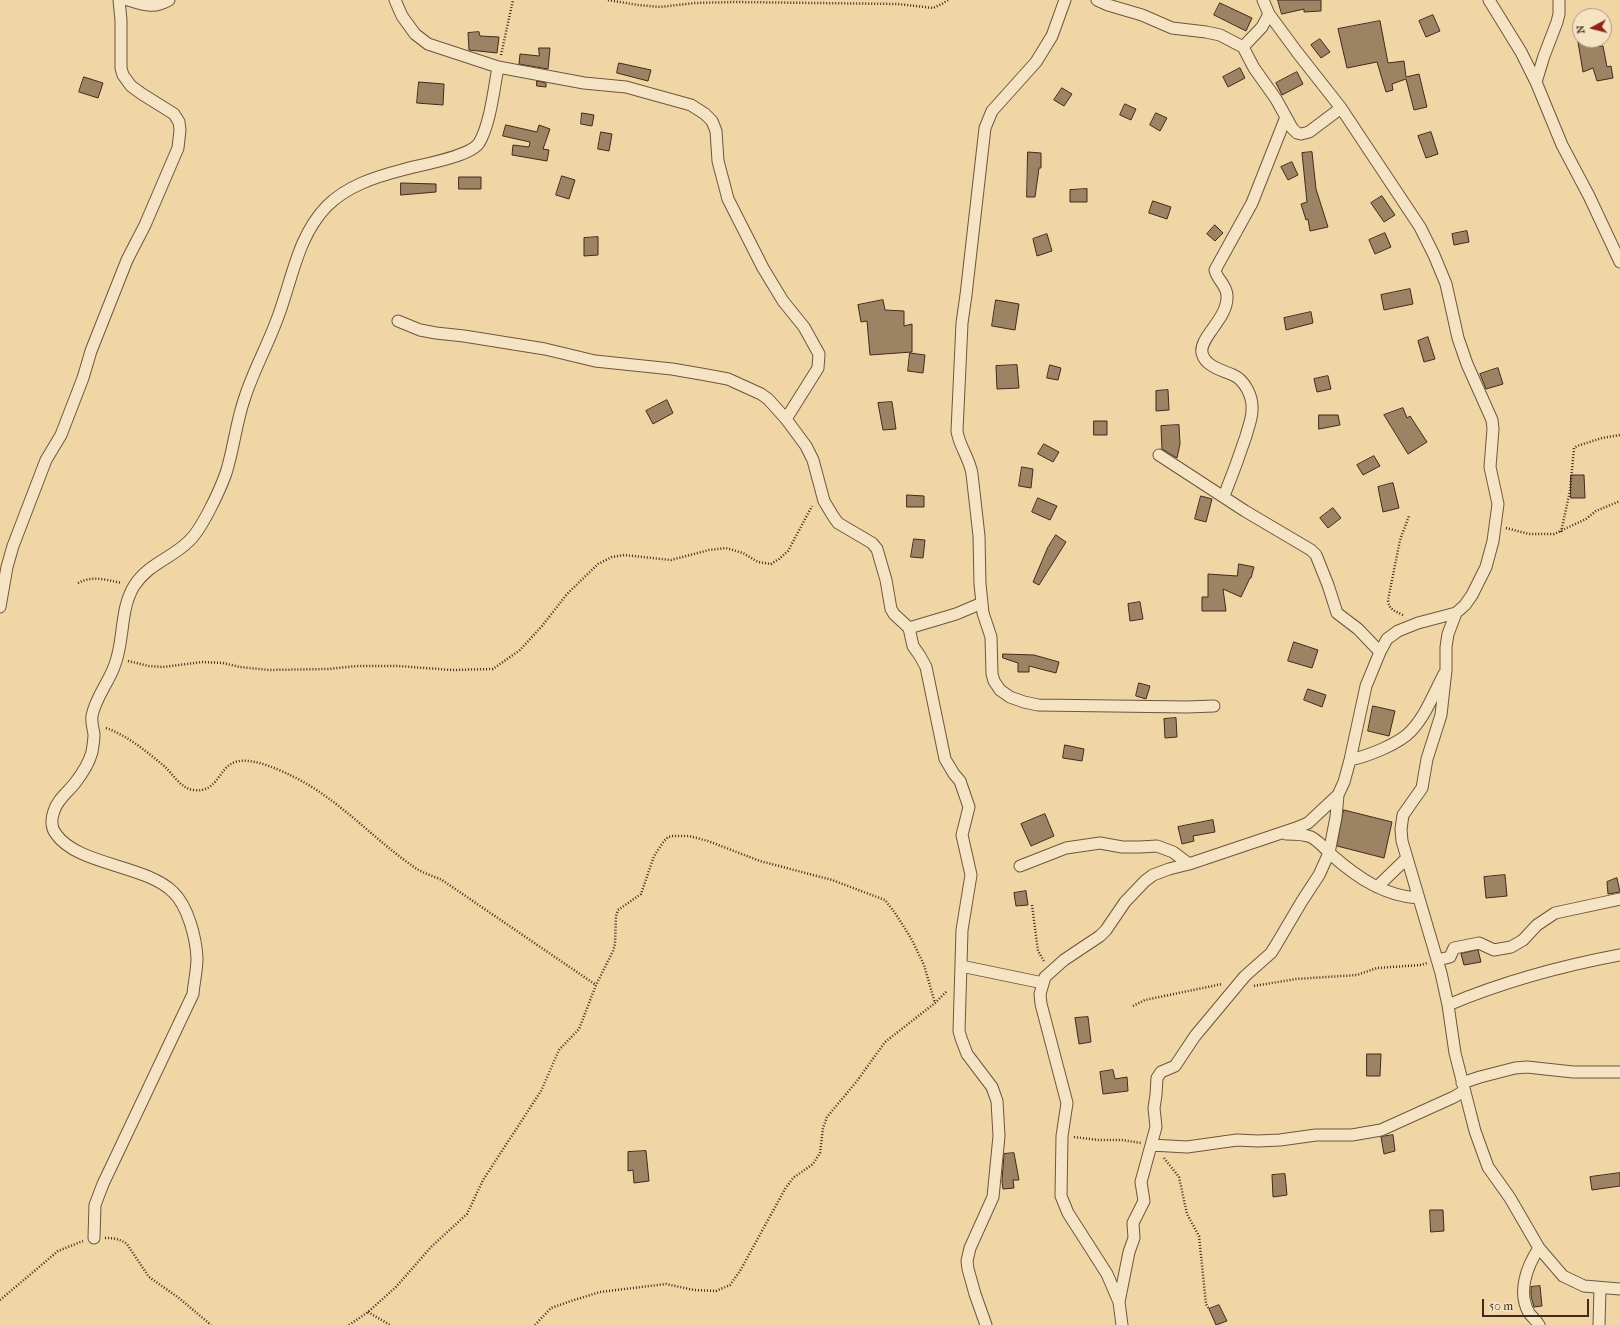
<!DOCTYPE html>
<style>
body{margin:0}
#map{position:relative;width:1620px;height:1325px;overflow:hidden;background:#f0d5a5;font-family:"IM FELL French Canon",serif}
canvas{display:block}
.north{position:absolute;left:1572px;top:8px;width:40px;height:40px;box-sizing:border-box;background:#f5e4c4;border:1px solid #ad9a82;border-radius:50%;rotate:263deg;font-size:11px;font-weight:700;line-height:16px;text-align:center;color:#402b1e}
.north::after{content:'';display:block;margin:auto;width:14px;height:18px;background:#8f2418;clip-path:polygon(50% 0,100% 100%,50% 72%,0 100%)}
.scale{position:absolute;left:1482px;top:1299px;width:107px;height:18px;box-sizing:border-box;border:2px solid #402b1e;border-top:0;padding-left:5px;font-size:12px;line-height:14px;white-space:nowrap;color:#402b1e;-webkit-text-stroke:3px #f5e4c4;paint-order:stroke}
</style>
<div id="map">
<canvas width="1620" height="1325"></canvas>
<div class="north">N</div>
<div class="scale">50 m</div>
</div>
<script>
const context = document.querySelector('canvas').getContext('2d');
context.lineJoin = 'round';
function fillPath(path, color) { context.fillStyle = color; context.fill(path, 'evenodd'); }
function strokePath(path, color, width, dash) { context.strokeStyle = color; context.lineWidth = width; context.lineCap = dash ? 'butt' : 'round'; context.setLineDash(dash || []); context.stroke(path); }
const building = new Path2D(`
 M1278 0H1321V11L1304 12V9L1282 14Z
 M1220 3 1252 18 1246 31 1214 15Z
 M1433 15 1440 31 1426 37 1419 21Z
 M1380 21 1388 63 1404 61 1406 77 1419 74 1427 107 1414 110 1406 79 1392 84 1393 90 1386 92 1377 62 1347 68 1338 29Z
 M479 32 480 36 499 37 497 53 469 50 468 33Z
 M1320 39 1330 52 1321 58 1311 45Z
 M1588 40H1594L1595 47 1603 46 1607 67 1611 66 1613 78 1597 81 1593 68 1583 72 1578 42Z
 M539 48H550L548 69 519 64 520 54 539 56Z
 M619 63 651 70 648 81 617 73Z
 M1240 68 1245 78 1228 87 1223 77Z
 M1297 72 1303 84 1282 95 1276 83Z
 M84 77 103 83 98 98 79 92Z
 M537 81 546 83V87L537 86Z
 M419 82 444 84 443 105 417 103Z
 M1062 88 1072 94 1064 106 1054 100Z
 M1125 104 1136 109 1131 120 1120 115Z
 M582 113 594 115 592 126 581 124Z
 M1156 113 1167 118 1160 131 1150 125Z
 M506 125 537 132 539 125 550 129 543 149 549 150 547 161 512 155 513 145 529 147 530 142 503 136Z
 M601 132 612 134 609 151 598 149Z
 M1431 132 1438 154 1426 158 1418 136Z
 M1028 152 1041 153V168H1039L1035 197H1027Z
 M1312 152 1316 189 1328 227 1310 231 1308 219 1306 220 1301 204 1307 202 1302 153Z
 M1292 162 1298 175 1288 180 1281 167Z
 M562 176 575 180 569 199 556 195Z
 M459 177H481V189H459Z
 M401 183 436 184V192L401 195Z
 M1087 189V202H1070V190Z
 M1382 196 1395 215 1384 222 1371 203Z
 M1153 201 1171 207 1167 219 1149 213Z
 M1215 225 1223 233 1215 241 1207 234Z
 M1467 231 1469 242 1454 245 1452 234Z
 M1385 233 1391 247 1375 254 1369 240Z
 M1047 234 1052 251 1037 256 1033 239Z
 M598 237V255L584 256V238Z
 M1410 289 1413 304 1384 310 1381 295Z
 M883 300 885 310 904 311V326L912 324V352L870 355 867 321 861 322 858 305Z
 M996 300 1019 304 1015 330 992 326Z
 M1311 312 1313 323 1286 330 1284 318Z
 M1428 337 1435 359 1424 362 1418 341Z
 M910 353 925 355 923 373 908 371Z
 M1017 365 1019 388 997 389 996 366Z
 M1050 365 1061 368 1058 380 1047 378Z
 M1498 368 1503 384 1486 389 1480 374Z
 M1328 376 1331 389 1317 392 1314 379Z
 M1168 390 1169 410 1156 411V391Z
 M667 400 673 413 653 424 646 411Z
 M892 402 896 429 883 430 878 403Z
 M1403 408 1407 418 1410 416 1427 442 1408 454 1384 415Z
 M1319 415H1338L1340 425 1319 429Z
 M1094 421H1107V435H1094Z
 M1179 425 1180 444 1177 458 1162 449 1161 426Z
 M1044 444 1059 452 1053 462 1038 454Z
 M1374 456 1380 466 1363 475 1357 465Z
 M1022 467 1033 469 1031 488 1019 486Z
 M1571 475H1584L1585 498H1571Z
 M1393 483 1399 508 1383 512 1378 487Z
 M907 495 924 496V507H907Z
 M1201 496 1212 499 1206 522 1195 519Z
 M1038 498 1057 506 1050 520 1032 512Z
 M1333 508 1341 518 1328 528 1320 518Z
 M1056 535 1066 542 1039 585 1033 582 1048 547Z
 M914 539 925 540 923 558 911 557Z
 M1239 564 1254 567 1251 578H1250L1241 597 1223 589 1226 611H1202V597H1208V574L1237 576Z
 M1140 602 1143 619 1130 621 1128 604Z
 M1294 642 1318 650 1312 668 1288 661Z
 M1003 654 1034 655 1059 662 1056 673 1029 666V672H1018V663L1003 658Z
 M1139 683 1150 686 1146 699 1136 696Z
 M1308 689 1326 695 1322 707 1304 700Z
 M1373 706 1395 711 1389 736 1368 731Z
 M1176 718 1177 737 1165 738 1164 719Z
 M1065 745 1084 749 1082 761 1063 758Z
 M1344 810 1392 822 1384 858 1337 846Z
 M1045 814 1054 836 1031 846 1021 824Z
 M1213 820 1215 832 1193 836 1194 841 1182 844 1178 827Z
 M1505 875 1507 896 1486 898 1484 877Z
 M1617 878 1620 892 1608 894 1607 882Z
 M1026 891 1028 905 1016 906 1014 893Z
 M1478 950 1481 962 1464 965 1461 954Z
 M1088 1017 1091 1042 1079 1044 1075 1018Z
 M1367 1054H1381L1380 1076H1367Z
 M1113 1070 1115 1079 1127 1077 1128 1091 1103 1094 1100 1072Z
 M1393 1135 1395 1151 1384 1154 1381 1137Z
 M646 1151 649 1181 634 1183 633 1170 628 1171V1152Z
 M1014 1153 1019 1180H1013L1014 1188 1003 1189 1002 1181 1004 1154Z
 M1620 1173V1186L1592 1190 1590 1177Z
 M1285 1174 1287 1195 1273 1197 1272 1175Z
 M1430 1210H1443L1444 1231 1431 1232Z
 M1540 1286 1542 1306 1534 1307 1531 1296V1287Z
 M1219 1305 1227 1321 1216 1325 1209 1309Z`);
fillPath(building, '#9c8364');
strokePath(building, '#402b1e', 1);
const minor = new Path2D(`
 M128 0C144 5 154 9 169 0
 M395 0 402 16 415 34 428 44 498 67 584 83 626 87 691 105 705 114 712 121 716 131 718 161 728 199 763 268 783 301 804 327 819 354 818 368 786 419
 M1065 0 1052 36 1036 62 992 111 985 128 966 295 962 323 957 431C959 446 970 459 972 474L979 536 980 584 983 613 991 637 992 674 994 681 1000 690 1010 697 1024 702 1038 705 1187 707 1214 706
 M1097 0 1108 5 1142 15 1172 28 1206 32 1220 35 1243 47 1254 68 1276 99 1292 128 1297 133 1301 134 1309 132 1341 108
 M1489 0 1521 52 1536 82 1562 145 1589 196 1620 262
 M1243 47 1262 27 1269 14
 M1536 82 1544 56 1557 22 1559 14V0
 M398 321 420 330 436 333 464 336 545 349 595 361 672 369 701 374 728 379 761 394 768 399 786 419 806 446 813 460 824 501 833 516 838 523 872 543 877 549 886 580 891 609 894 614 909 628 913 646 920 656 926 667 945 759 954 774 960 781 969 807 962 835 971 875 962 930 959 1031 961 1038 967 1054 992 1087 997 1101 999 1136 993 1197 970 1248 967 1261 968 1269 975 1294 986 1325
 M1159 455 1245 511 1311 550 1316 555 1328 585 1337 613 1358 629 1380 652
 M1224 496C1232 476 1239 457 1246 436 1248 428 1252 419 1252 410 1253 397 1245 380 1233 375 1221 370 1205 366 1202 353 1199 337 1228 319 1227 296 1227 285 1217 280 1215 270L1252 203 1286 117
 M0 607 7 567 13 546 46 460 61 435 83 378 91 351 127 260 145 225 178 148 180 130 179 122 174 114 142 94 131 86 123 75 121 68V20L119 0
 M1456 613 1448 634 1446 647V670L1441 715 1427 759 1422 788 1403 815 1401 829 1402 841 1441 973 1448 1005 1455 1053 1475 1131 1488 1167 1510 1198 1539 1248 1563 1276 1584 1286 1620 1289
 M909 628 956 614 982 603
 M1350 760C1368 756 1399 744 1411 731 1426 715 1434 693 1444 674
 M1286 834C1294 834 1304 834 1311 837 1320 842 1326 850 1334 857 1358 878 1385 896 1418 898
 M1020 866 1066 848 1100 843 1122 847H1140L1157 846 1173 852 1189 864
 M1377 887 1407 858
 M1437 960 1450 957 1454 948 1479 943 1494 950 1511 947 1523 940 1537 925 1555 913 1620 899
 M961 966 1043 983
 M1448 1005C1503 982 1561 966 1620 955
 M1462 1083 1480 1077 1515 1068 1527 1067 1573 1072H1620
 M1151 1145 1187 1147 1237 1140 1258 1141 1280 1140 1316 1135H1352L1381 1130 1454 1097 1464 1091
 M94 1238 95 1205 103 1184 193 994C194 982 197 970 197 958 196 938 188 906 173 892 146 865 77 865 56 834 51 828 51 819 54 811 57 800 68 792 75 783 82 774 89 763 92 752 93 746 94 739 94 734 93 728 91 722 92 716 95 699 108 683 114 667 125 641 119 611 134 586 149 563 171 559 189 541 202 529 220 490 226 473 234 448 236 422 245 397 254 369 269 343 279 314 293 276 298 236 327 206 347 186 375 177 402 170 419 165 470 157 479 143 490 125 494 89 498 67
 M1119 1302 1129 1252 1134 1238 1133 1223 1144 1201 1141 1182 1156 1127 1154 1108 1156 1095 1157 1078 1161 1072 1175 1066 1195 1036 1245 976 1271 953 1276 945 1302 901 1319 875 1329 853 1336 817 1338 795
 M1122 1325 1119 1302 1107 1274 1068 1213 1061 1196 1062 1136 1067 1103 1041 1004 1040 994 1045 977 1064 960 1100 936 1106 930 1125 902 1145 881 1153 875 1169 869 1189 864 1296 828 1308 823 1338 795 1344 782 1350 760 1366 686 1380 652 1387 639 1398 631 1418 623 1456 613 1465 605 1472 595 1486 567 1493 541 1498 504 1490 467 1493 429 1492 420 1467 364 1458 338 1446 284 1434 255 1420 227 1341 108 1297 52 1269 14 1263 0
 M1539 1325C1536 1320 1532 1317 1529 1313 1517 1292 1527 1266 1539 1248
 M1599 1325 1600 1288`);
strokePath(minor, '#6c5640', 13);
strokePath(new Path2D(`
 M608 0 638 5 660 7 695 3 734 2 898 4 933 8 942 4 948 0
 M501 55 513 0
 M1506 528 1529 534H1554L1586 519 1596 511 1620 501
 M1561 532 1570 491 1574 448 1577 446 1602 438 1620 435
 M78 583C93 575 106 580 122 583
 M1403 615C1395 611 1389 610 1388 600L1400 540 1409 516
 M128 661 149 666 163 667 202 662 223 663 240 667 269 670 328 669 357 666H398L452 670 493 669 520 650 542 626 567 594 598 564 612 557 624 555 671 560 709 550 726 548 743 553 758 562 771 564 779 559 788 551 812 506
 M106 728C128 736 146 751 164 766 173 774 181 789 194 790 218 793 218 768 235 762 251 757 275 768 290 775 337 797 372 838 414 867 422 873 433 876 442 880L596 985
 M1032 905 1038 951 1044 961
 M1254 986 1296 979 1357 975 1377 968 1421 965 1427 963
 M1133 1006 1145 1000 1222 984
 M1074 1137 1098 1140H1122L1141 1143
 M1164 1158 1179 1177 1187 1214 1199 1236 1206 1304 1209 1309
 M105 1238C114 1238 120 1239 127 1244L149 1277 179 1298 211 1325
 M0 1300 58 1251 83 1241
 M368 1312 390 1325
 M349 1325 368 1312 396 1287 431 1247 467 1214 483 1180 541 1091 559 1050 579 1029 596 985 613 951 615 944 616 916 618 910 641 894 654 856 664 841 668 837 673 836H689L708 841 760 861 832 880 885 900 895 913 911 938 924 965 935 1003
 M535 1325 551 1308 571 1301 600 1292 666 1284 694 1290 716 1291 730 1285 740 1271 785 1189 793 1178 813 1164 820 1153 823 1128 827 1117 857 1081 885 1042 935 1003 947 991`), '#402b1e', 2.5, [1, 2]);
strokePath(minor, '#f5e4c4', 11);
</script>
